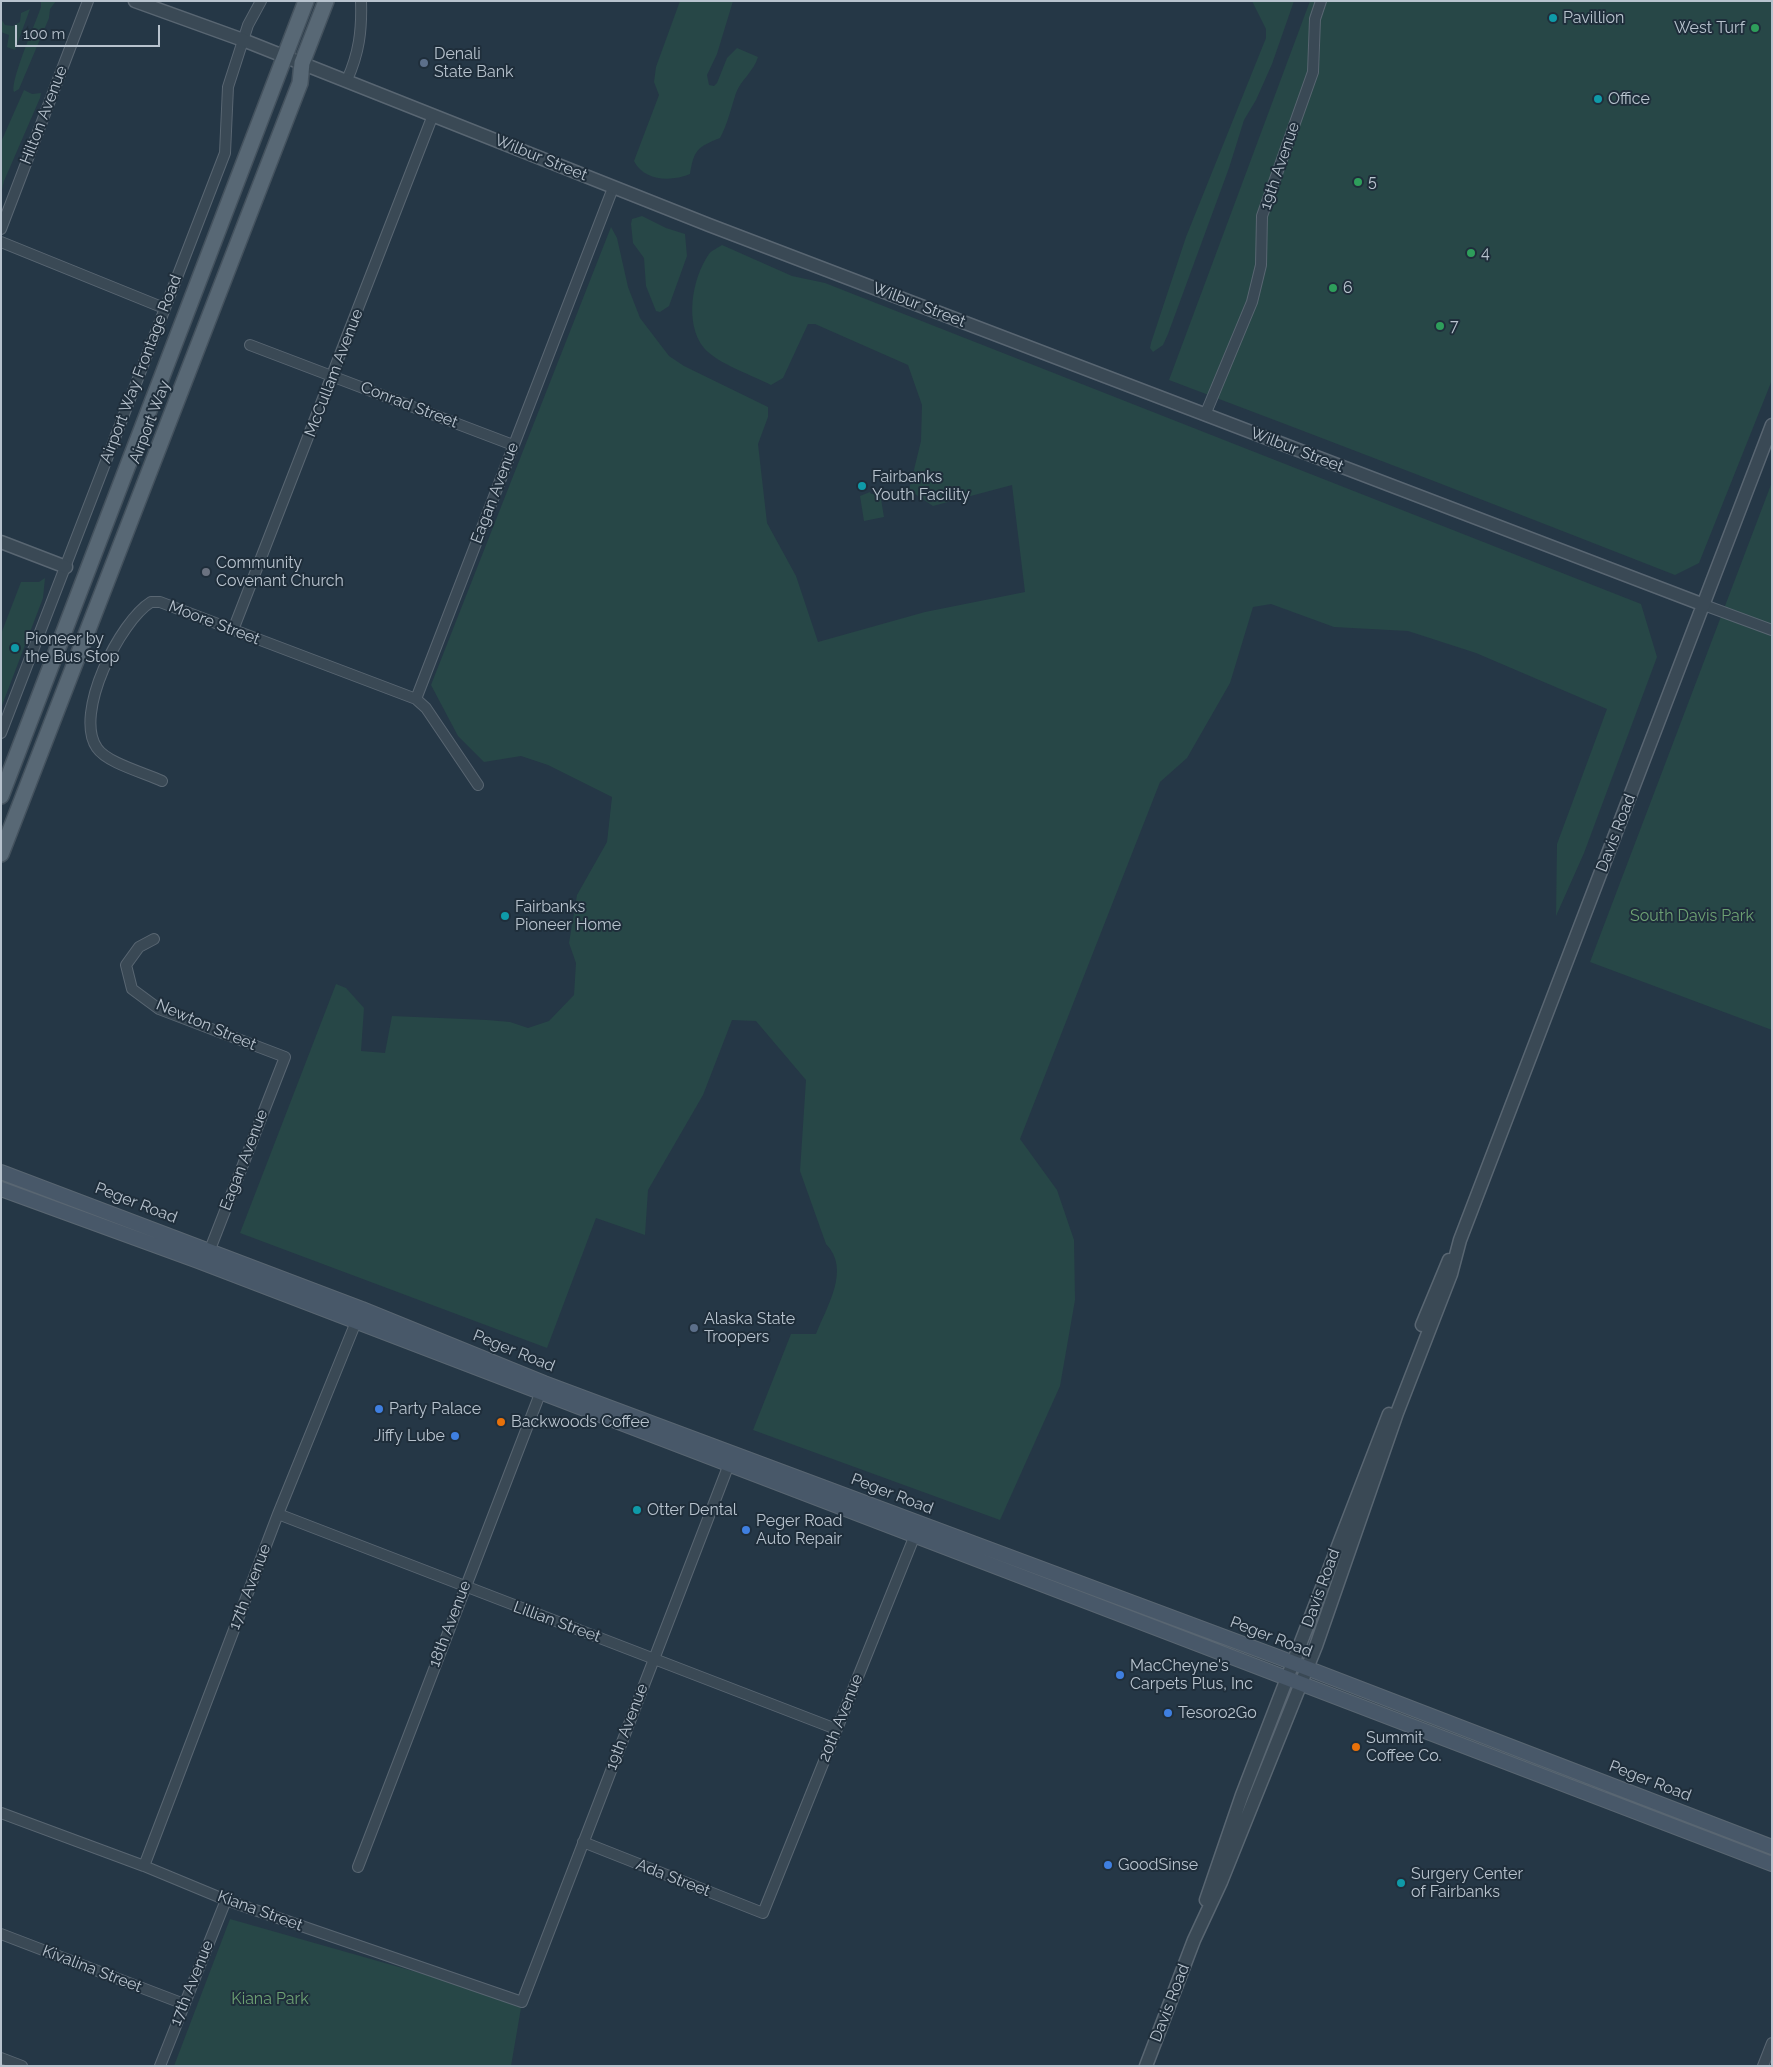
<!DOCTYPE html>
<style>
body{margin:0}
#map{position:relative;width:1773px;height:2067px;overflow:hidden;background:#253746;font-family:Raleway,sans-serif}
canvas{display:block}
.frame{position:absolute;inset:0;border:2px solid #b8c3ce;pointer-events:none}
.scale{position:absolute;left:15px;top:25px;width:145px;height:22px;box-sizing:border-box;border:2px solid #b8c3ce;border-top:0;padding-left:6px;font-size:15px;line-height:18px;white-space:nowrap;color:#b8c3ce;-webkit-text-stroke:4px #1f2e3b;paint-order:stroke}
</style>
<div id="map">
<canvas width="1773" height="2067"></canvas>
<div class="frame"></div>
<div class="scale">100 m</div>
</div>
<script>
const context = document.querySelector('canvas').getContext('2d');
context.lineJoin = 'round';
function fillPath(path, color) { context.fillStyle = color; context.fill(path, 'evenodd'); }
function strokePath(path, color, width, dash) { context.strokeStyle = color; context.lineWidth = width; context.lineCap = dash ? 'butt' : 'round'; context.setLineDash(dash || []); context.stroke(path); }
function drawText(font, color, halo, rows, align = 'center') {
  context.font = font + ' Raleway,sans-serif'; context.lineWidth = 4; context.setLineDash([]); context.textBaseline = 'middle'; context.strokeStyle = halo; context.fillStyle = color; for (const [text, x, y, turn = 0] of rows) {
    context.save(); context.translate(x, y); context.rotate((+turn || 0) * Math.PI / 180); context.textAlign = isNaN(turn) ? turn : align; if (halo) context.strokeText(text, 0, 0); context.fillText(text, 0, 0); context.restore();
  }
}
fillPath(new Path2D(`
 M41 1H56L50 9 49 18 19 89 14 92C10 81 36 22 41 7Z
 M680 1H733L717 54 707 75 709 85 714 86 717 83 727 58 737 48 758 57C754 71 741 80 736 93 731 108 728 123 720 138 698 147 694 149 690 174 671 182 644 181 634 161L659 95 654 82 656 67Z
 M1252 1H1294L1272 64 1256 100 1244 120 1229 168 1168 334 1163 345 1153 352 1150 348 1151 343 1186 237 1266 38V29Z
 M1310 1H1772V380L1699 563 1675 575C1507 509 1339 444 1169 380Z
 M30 9 15 50 7 47 9 35 1 32V19L5 25 13 26 20 22 21 13Z
 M24 90 32 94 41 93 40 98 4 181 1 194V142Z
 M642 216 666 228 685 234 687 256 669 306 660 312 656 311 646 286 644 258 633 243 631 224 632 219Z
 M611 227 617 238 628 287 640 318 669 356 684 366 768 407V417L758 444 767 523 796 576 818 642 925 612 1025 592 1012 485 933 506 909 490 921 441 922 405 908 365 815 324H808L783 378 771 385C752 375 718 364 704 348 684 324 692 278 709 254 712 250 718 248 722 245L792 276 825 283 1641 604 1657 657 1584 853 1556 916 1557 844 1607 709 1476 653 1408 631 1334 627 1271 604 1253 607 1230 683 1187 758 1160 782 1020 1139 1057 1190 1074 1240 1075 1300 1060 1386 1000 1520 753 1430 791 1334H816C827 1306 851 1269 826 1244L800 1171 806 1080 756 1021 732 1020 703 1095 648 1190 645 1235 596 1218 547 1348 240 1233 336 984 346 988 364 1008 361 1051 385 1053 392 1016 487 1020 510 1022 528 1028 549 1021 574 995 576 963 569 943 577 895 607 842 612 797 548 765 521 756 484 762 458 736 431 685Z
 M1772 482V1030L1590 962Z
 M870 492 871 494 880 493 884 517 864 521 860 496Z
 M45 578 43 598 1 708V634L21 582H39Z
 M230 1919 522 2002 511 2066H174Z`), '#274747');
const minor = new Path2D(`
 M347 80C359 53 362 31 361 1
 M1 229 88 1
 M1 242 164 308
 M250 345 513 445
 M1205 415 1252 302 1261 265 1262 216 1313 72 1315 19 1321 1
 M1704 605 1772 630
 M233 630 433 115
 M1 733 225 153 228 87 248 25 261 1
 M162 781C145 773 107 763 97 748 73 714 120 621 151 602H160L416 699
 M478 785 426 708 416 699 613 188
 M154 939 139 947 126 965 132 989 159 1009 285 1057 207 1257
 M278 1514 836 1729
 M1 1813 144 1866 226 1900 522 2002 731 1459
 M583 1842 763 1913 917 1530
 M144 1866 278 1514 358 1317
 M358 1867 543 1386
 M1 1934 184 2004
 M1 2058 22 2066
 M160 2066 226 1900
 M1763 2066 1772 2043`);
const tertiary = new Path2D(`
 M135 1 243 40 709 225 1704 605
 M1 542 66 567
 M1422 1325 1449 1260
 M1206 1900 1242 1795 1389 1414
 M1146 2066 1194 1940 1221 1882 1316 1646 1397 1413 1451 1274 1460 1240 1772 425`);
const secondary = new Path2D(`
 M1 1172 362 1309 544 1383 1278 1657 1772 1847
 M1 1189 198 1261 1772 1864`);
const primary = new Path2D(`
 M1 796 306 1
 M1 854 300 83 302 63 326 1`);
strokePath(minor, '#596672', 12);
strokePath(tertiary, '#596672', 15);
strokePath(secondary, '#596672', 16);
strokePath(primary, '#44525e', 18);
strokePath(minor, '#3a4955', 10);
strokePath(tertiary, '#3a4955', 12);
strokePath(secondary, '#485869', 14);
strokePath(primary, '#586875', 15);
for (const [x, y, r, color] of [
 [1553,18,5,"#0f9aa8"],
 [1755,28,5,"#2e9e5b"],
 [424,63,5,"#5c6f8a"],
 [1598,99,5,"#0f9aa8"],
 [1358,182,5,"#2e9e5b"],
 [1471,253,5,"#2e9e5b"],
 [1333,288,5,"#2e9e5b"],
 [1440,326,5,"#2e9e5b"],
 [862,486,5,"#0f9aa8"],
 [206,572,5,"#6b7280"],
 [15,648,5,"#0f9aa8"],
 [505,916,5,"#0f9aa8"],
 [694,1328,5,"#5c6f8a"],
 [379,1409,5,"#3f7fe0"],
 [501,1422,5,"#e8710a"],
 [455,1436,5,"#3f7fe0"],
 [637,1510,5,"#0f9aa8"],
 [746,1530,5,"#3f7fe0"],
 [1120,1675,5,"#3f7fe0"],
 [1168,1713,5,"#3f7fe0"],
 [1356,1747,5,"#e8710a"],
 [1108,1865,5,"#3f7fe0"],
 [1401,1883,5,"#0f9aa8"]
]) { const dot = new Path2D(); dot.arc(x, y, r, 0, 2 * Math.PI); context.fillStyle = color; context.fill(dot); strokePath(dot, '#1f2e3b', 2); }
drawText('16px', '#b8c3ce', '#1f2e3b', [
 ["Pavillion",1563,18],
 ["West Turf",1745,28,"right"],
 ["Denali",434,54],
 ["State Bank",434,72],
 ["Office",1608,99],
 ["5",1368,182],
 ["4",1481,253],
 ["6",1343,288],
 ["7",1450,326],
 ["Fairbanks",872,477],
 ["Youth Facility",872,495],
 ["Community",216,563],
 ["Covenant Church",216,581],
 ["Pioneer by",25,639],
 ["the Bus Stop",25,657],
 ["Fairbanks",515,907],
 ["Pioneer Home",515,925],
 ["Alaska State",704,1319],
 ["Troopers",704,1337],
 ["Party Palace",389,1409],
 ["Backwoods Coffee",511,1422],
 ["Jiffy Lube",445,1436,"right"],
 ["Otter Dental",647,1510],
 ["Peger Road",756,1521],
 ["Auto Repair",756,1539],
 ["MacCheyne's",1130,1666],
 ["Carpets Plus, Inc",1130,1684],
 ["Tesoro2Go",1178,1713],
 ["Summit",1366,1738],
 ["Coffee Co.",1366,1756],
 ["GoodSinse",1118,1865],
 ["Surgery Center",1411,1874],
 ["of Fairbanks",1411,1892]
], 'left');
drawText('16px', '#b8c3ce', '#1f2e3b', [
 ["Hilton Avenue",44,115,-69],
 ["Wilbur Street",541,158,22],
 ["19th Avenue",1280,166,-71],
 ["Wilbur Street",919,305,21],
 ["Airport Way Frontage Road",141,369,-69],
 ["McCullam Avenue",334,373,-69],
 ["Conrad Street",409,405,21],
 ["Airport Way",150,422,-69],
 ["Wilbur Street",1297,450,21],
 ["Eagan Avenue",495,493,-69],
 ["Moore Street",214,623,21],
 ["Davis Road",1616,833,-69],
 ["Newton Street",206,1025,23],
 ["Eagan Avenue",244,1160,-69],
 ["Peger Road",136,1203,21],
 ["Peger Road",514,1351,22],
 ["Peger Road",892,1494,21],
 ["17th Avenue",250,1587,-69],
 ["Davis Road",1321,1588,-70],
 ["Lillian Street",557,1622,20],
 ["18th Avenue",450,1624,-69],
 ["Peger Road",1271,1637,21],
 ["20th Avenue",841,1718,-68],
 ["19th Avenue",627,1727,-69],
 ["Peger Road",1650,1781,21],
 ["Ada Street",673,1878,21],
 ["Kiana Street",260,1911,20],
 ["Kivalina Street",92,1969,21],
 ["17th Avenue",192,1983,-68],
 ["Davis Road",1170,2003,-69]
]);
drawText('16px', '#6da173', '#1f2e3b', [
 ["South Davis Park",1692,916],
 ["Kiana Park",270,1999]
]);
</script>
